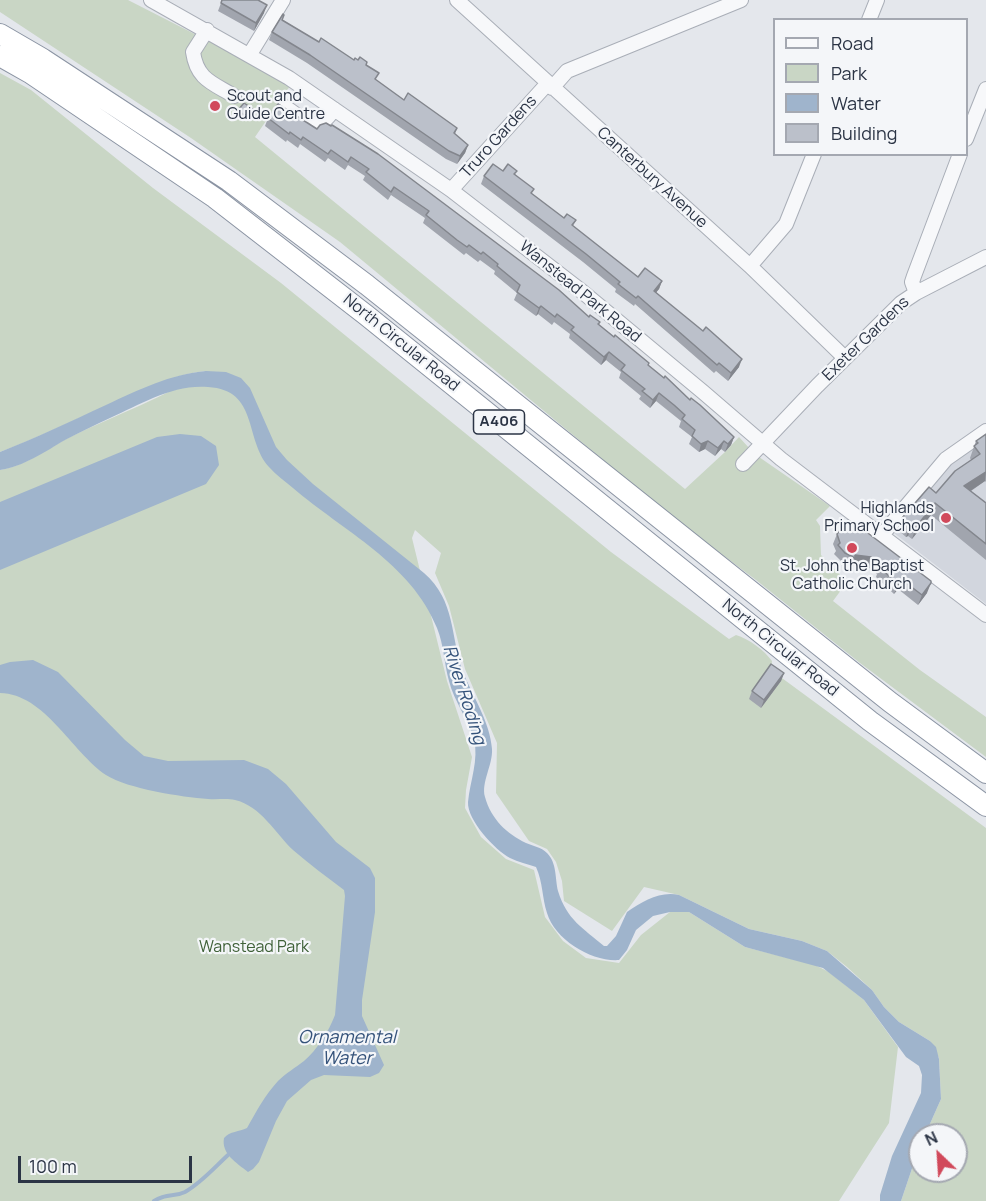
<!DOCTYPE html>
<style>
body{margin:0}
#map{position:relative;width:986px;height:1201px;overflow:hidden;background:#e4e7ec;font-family:Manrope,sans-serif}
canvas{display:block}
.legend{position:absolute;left:773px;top:18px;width:195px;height:138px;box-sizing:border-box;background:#f4f6f9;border:2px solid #a4a8b1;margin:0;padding:8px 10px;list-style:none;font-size:18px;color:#2b3445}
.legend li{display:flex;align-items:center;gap:12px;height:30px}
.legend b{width:30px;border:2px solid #a4a8b1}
.north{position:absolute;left:908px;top:1123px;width:60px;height:60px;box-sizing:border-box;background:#f4f6f9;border:2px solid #a4a8b1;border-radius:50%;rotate:335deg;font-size:16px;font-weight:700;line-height:24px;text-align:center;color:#2b3445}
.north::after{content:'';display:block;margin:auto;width:21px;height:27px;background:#d1495b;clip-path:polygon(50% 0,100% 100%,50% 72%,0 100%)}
.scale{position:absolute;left:18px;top:1156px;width:174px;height:27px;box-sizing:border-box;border:3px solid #2b3445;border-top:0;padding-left:8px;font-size:18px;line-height:21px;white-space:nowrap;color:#2b3445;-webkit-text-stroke:4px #f4f6f9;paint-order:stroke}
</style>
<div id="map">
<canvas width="986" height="1201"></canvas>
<ul class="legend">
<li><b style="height:8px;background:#f7f8fa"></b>Road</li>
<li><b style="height:16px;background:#c9d6c5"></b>Park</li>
<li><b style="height:16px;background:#9fb4cc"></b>Water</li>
<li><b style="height:16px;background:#bbc0ca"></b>Building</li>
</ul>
<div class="north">N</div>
<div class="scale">100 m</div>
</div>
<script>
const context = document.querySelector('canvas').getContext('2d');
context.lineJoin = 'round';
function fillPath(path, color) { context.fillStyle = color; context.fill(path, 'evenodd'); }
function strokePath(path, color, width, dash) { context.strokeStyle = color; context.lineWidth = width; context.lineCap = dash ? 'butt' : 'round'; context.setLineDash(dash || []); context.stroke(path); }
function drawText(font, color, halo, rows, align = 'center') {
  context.font = font + ' Manrope,sans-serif'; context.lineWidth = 4.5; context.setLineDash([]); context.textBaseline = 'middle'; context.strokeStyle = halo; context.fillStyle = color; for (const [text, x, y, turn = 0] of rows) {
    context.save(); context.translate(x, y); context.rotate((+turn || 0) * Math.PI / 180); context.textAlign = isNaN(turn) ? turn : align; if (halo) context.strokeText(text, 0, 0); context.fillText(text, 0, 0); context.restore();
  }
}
fillPath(new Path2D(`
 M986 438V604L894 533 949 464Z`), '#d2d6de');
fillPath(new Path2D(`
 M0 0H128L273 74 290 86 255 137 685 489 725 452 739 437 750 449 755 460 759 457 830 506 816 520 820 526 821 555 847 582 833 601 920 670 986 717V757L860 663 756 580 672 517 340 242 191 138 0 12Z
 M0 73 31 90 153 188 281 283 611 552 729 639 736 635C749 639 764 650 772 661L771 670 986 828V1201H901L920 1145V1171H956V1135H925L941 1099 939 1058 930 1041 899 1022 884 1007 872 990 847 967 827 951 802 941 749 929 679 895 644 887 612 931 564 901 562 881 556 862 547 849 529 841 496 793 497 743 465 669 449 606 435 573 441 553 415 530 412 538 447 681 472 757 466 790 465 808 481 837 506 859 534 870 545 917 563 941 586 958 619 963 641 935 670 912H689L745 947 815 965 829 972 864 1000 898 1047 889 1123 839 1201H0V470C26 466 49 447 72 436 116 415 165 397 206 371 179 373 156 385 132 395 88 413 45 435 0 452Z`), '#c9d6c5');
fillPath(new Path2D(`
 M206 371 226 372 241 378 250 388 276 447 287 460 313 484 424 573C456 601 450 636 463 672 473 697 490 722 492 749 493 765 481 782 485 797 491 819 507 834 526 843 533 846 541 847 547 853 557 863 555 878 558 891 567 920 583 928 604 946H607L616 936 627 912C643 901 660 891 679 895L749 929 802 941 827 951 872 990 884 1007 899 1022 930 1041 936 1047 939 1059 941 1099 925 1135H920V1145L901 1201H880V1195L892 1156 921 1093 922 1075 919 1066 906 1057 864 1000 823 968 745 947 689 912H670L653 916 636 930 627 950 619 960C592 962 555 940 547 913 542 898 543 882 536 867 528 864 518 862 510 858 495 850 467 820 468 802 470 781 479 760 474 739 468 719 454 701 449 681 444 663 444 645 437 628 411 563 343 531 293 488 285 481 276 475 269 467 244 439 259 390 208 387 173 384 141 404 110 418 95 425 80 432 65 440 46 451 23 467 0 470V452C36 438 71 421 106 405 138 390 171 374 206 371Z
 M180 434 201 436 216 446 219 465 206 484 0 570V502L157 437Z
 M33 660 58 672 125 740 144 756 168 761 244 760 268 769 286 784 336 842 370 868 375 878V912L362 1000V1016L384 1065 379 1073 370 1077 324 1075 311 1080 287 1101 276 1121 259 1162 253 1169 248 1172C237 1163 221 1154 224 1138 230 1131 239 1132 247 1128 256 1112 265 1095 278 1081 286 1073 295 1068 304 1061 317 1050 329 1031 335 1015L345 896 344 890C327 877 309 864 293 850 275 833 261 806 235 800 227 798 217 800 208 799 182 797 128 789 106 775 71 751 45 694 0 693V665L10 662Z`), '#9fb4cc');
strokePath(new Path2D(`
 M154 1201C168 1192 173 1198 185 1192 201 1183 215 1167 228 1155`), '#9fb4cc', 4);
const minor = new Path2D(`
 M151 0 289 78 451 190 579 289 703 392 781 459 986 615
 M457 0 750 266 845 358
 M869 20 877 0
 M207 30 193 52C197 80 213 83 234 96
 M250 54 283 0
 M552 88 567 71 741 0
 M285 107C307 121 317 136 334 109
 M966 139 986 89
 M451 190 548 83
 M750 266 786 224 814 154
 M916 293 912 282 914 276 960 154
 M743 464 817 386 901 303 916 293 986 257
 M882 535 946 459 986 431`);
const highway = new Path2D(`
 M0 34 43 59 229 181 367 285 890 702 986 773
 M0 56 30 73 215 198 366 315 870 721 986 806`);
strokePath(minor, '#a9aeb7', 16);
strokePath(highway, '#8b94a3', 22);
strokePath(minor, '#f7f8fa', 14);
strokePath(highway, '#fff', 20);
fillPath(new Path2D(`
 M221 3 264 13 254 31 218 11Z
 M283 20 319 42 354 60 366 65 376 80 404 100 457 128 455 134 468 145 465 153 457 164 446 159 307 63 269 40 272 32Z
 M278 104 589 317 600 322 599 325 649 363 648 366 734 437 731 445 725 452 721 449 715 456 705 449 699 452 689 444 692 437 679 427 681 421 656 401 650 408 639 399 641 396 619 378 621 372 606 360 601 365 569 338 570 334 554 322 552 325 538 314 536 316 514 300 517 293 494 274 495 271 480 260 478 262 466 253 464 255 423 223 425 218 391 195 388 200 363 180 365 176 348 165 345 170 328 158 325 162 300 144 298 148 287 140 286 142 265 126 268 118Z
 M238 110 252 113 245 121 236 114Z
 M503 171H517L515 174 532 194 564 218 576 220 573 226 638 277 662 281 659 289 656 292 739 367 728 381 716 371 714 373 635 304 634 306 615 292 616 289 583 262 481 184 484 176Z
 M986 434V482L985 481 971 491 986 503V560L931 515 912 539 908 536 906 537 898 530 902 518 936 493 971 460 970 458 976 441Z
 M837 534 927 593 918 605 898 589 894 594 876 577 877 574 868 567 852 565 851 567 842 562 834 554 836 551 833 544Z
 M784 673 781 681 761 708 749 699 752 691Z`), '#a1a5ae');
fillPath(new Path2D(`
 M267 5 264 13 254 31 256 23Z
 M468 145 465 153 457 164 460 156Z
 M662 281 659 289 651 299 654 291Z
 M541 306 538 314 536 316 539 308Z
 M609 352 606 360 601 365 604 357Z
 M742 359 739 367 728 381 731 373Z
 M659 393 656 401 650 408 653 400Z
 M734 437 731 445 725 452 728 444Z
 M708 441 705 449 699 452 701 444Z
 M724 441 721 449 715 456 718 448Z
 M986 472 985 481 960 498 964 486Z
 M935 503 931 515 912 539 916 527Z
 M913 524 908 536 906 537 910 525Z
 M855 555 871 557 868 567 852 565Z
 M901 579 898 589 894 594 898 584Z
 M931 583 927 593 918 605 922 595Z
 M784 673 781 681 761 708 764 700Z`), '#83868d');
const building = new Path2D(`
 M222 0H258L267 5 256 23 221 3Z
 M283 14 284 15 282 20 319 42 321 38 354 60 355 58 358 60 360 57 367 62 366 65 379 73 375 79 404 100 408 93 457 128 454 133 468 145 460 156 449 151 310 55 272 32Z
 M244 103 253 109 247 117 238 110Z
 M278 104 317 129 320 125 326 123 331 126 332 125 378 154 559 290 589 317 590 315 600 322 598 324 614 337 615 335 649 363 648 365 664 378 665 376 690 400 691 398 700 405 734 437 728 444 724 441 718 448 708 441 701 444 692 436 695 430 682 419 685 415 674 405 659 393 653 400 642 391 645 389 621 370 625 365 609 352 604 357 571 330 574 327 557 314 555 317 541 306 539 308 517 292 520 285 497 266 498 264 483 252 481 254 469 245 467 247 457 240 426 215 429 211 394 187 391 192 366 172 369 169 351 157 348 162 331 150 328 154 303 137 301 140 290 132 289 134 268 118Z
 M493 164 503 171 508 164 517 171 514 174 534 189 531 193 564 218 567 214 576 220 572 225 638 277 645 268 662 281 654 291 703 331 706 327 742 359 731 373 719 363 717 365 638 296 636 298 618 284 620 282 586 254 484 176Z
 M986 434V472L964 486 986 503V544L935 503 916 527 913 524 910 525 902 518 929 487 936 493 955 471 980 454 974 446 978 443 976 441Z
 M848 520 855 525 856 524 931 581V583L922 595 901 579 898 584 879 567 881 565 871 557 855 555V558L845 553 838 545 840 543 837 534Z
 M771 664 784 673 764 700 752 691Z`);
fillPath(building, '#bbc0ca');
strokePath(building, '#83868d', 1.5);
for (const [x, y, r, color] of [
 [215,106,6,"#d1495b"],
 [946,518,6,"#d1495b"],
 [852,548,6,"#d1495b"]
]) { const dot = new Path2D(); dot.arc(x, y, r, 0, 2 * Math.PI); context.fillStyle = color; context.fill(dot); strokePath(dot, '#f4f6f9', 2); }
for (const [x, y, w] of [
 [499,422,51]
]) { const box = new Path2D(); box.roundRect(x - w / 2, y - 12, w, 24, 4.5); context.fillStyle = '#f4f6f9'; context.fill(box); strokePath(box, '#2b3445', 1.5); }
drawText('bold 15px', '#2b3445', null, [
 ["A406",499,422]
]);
drawText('16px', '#2b3445', '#f4f6f9', [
 ["Scout and",227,97],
 ["Guide Centre",227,115],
 ["Highlands",934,509,"right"],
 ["Primary School",934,527,"right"],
 ["St. John the Baptist",852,567,"center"],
 ["Catholic Church",852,585,"center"]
], 'left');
drawText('16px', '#2b3445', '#f4f6f9', [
 ["Truro Gardens",499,137,-48],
 ["Canterbury Avenue",652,178,42],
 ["Wanstead Park Road",580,292,39],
 ["Exeter Gardens",866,339,-44],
 ["North Circular Road",401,343,39],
 ["North Circular Road",780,648,39]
]);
drawText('16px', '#3f6138', '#f4f6f9', [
 ["Wanstead Park",254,948]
]);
drawText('italic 18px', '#34527a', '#f4f6f9', [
 ["River Roding",464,695,72],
 ["Ornamental",347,1038],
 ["Water",347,1059]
]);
</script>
